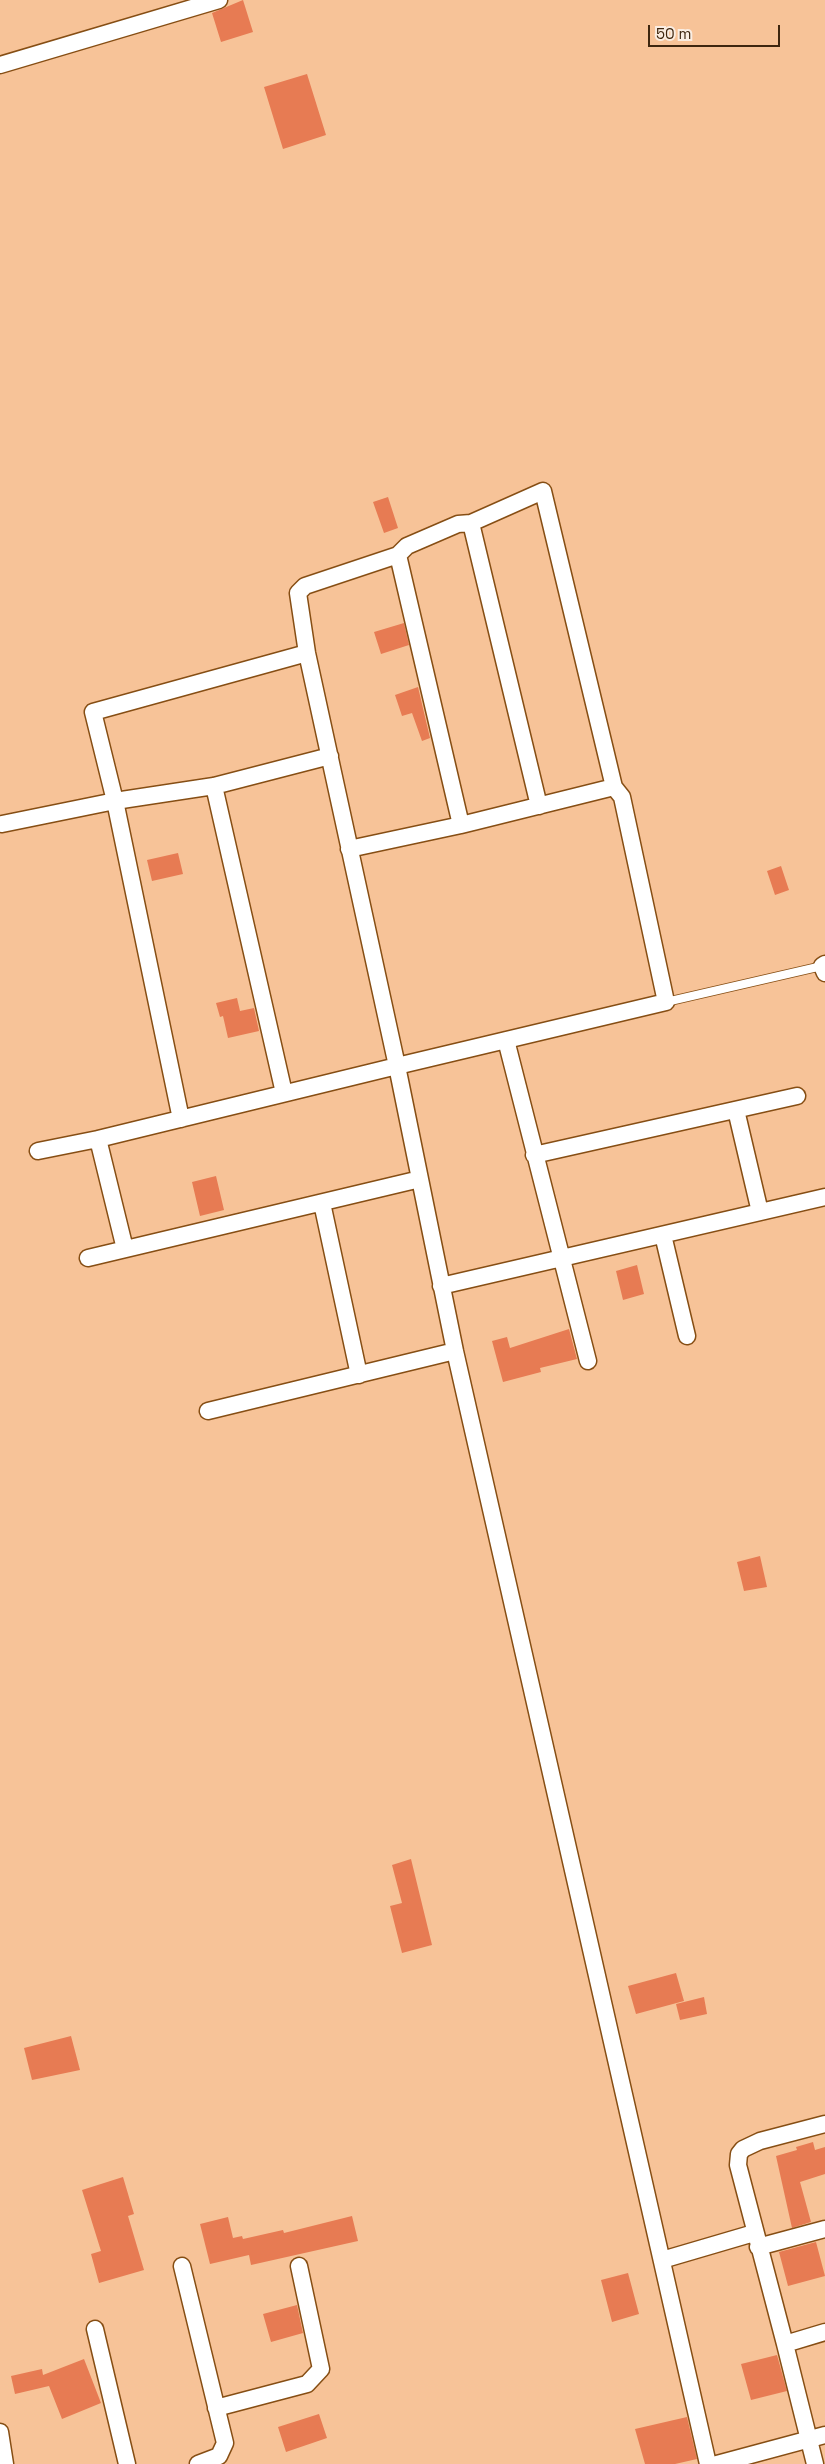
<!DOCTYPE html>
<html>
<head>
<meta charset="utf-8">
<style>
	body { margin:0 }
	#map { position:relative; width:825px; height:2464px; overflow:hidden; background:#f7c398; font-family:"Space Grotesk",sans-serif }
	canvas { display:block }
	.scale { position:absolute; left:648px; top:25px; width:132px; height:22px; box-sizing:border-box; border:2px solid #3e260f; border-top:0; padding-left:6px; font-size:15px; line-height:18px; white-space:nowrap; color:#3e260f; -webkit-text-stroke:4px #faede2; paint-order:stroke }
</style>
</head>
<body>
<div id="map">
<canvas width="825" height="2464"></canvas>
<div class="scale">50 m</div>
</div>
<script>
const ctx = document.querySelector('canvas').getContext('2d');
ctx.lineJoin = 'round';
function fill(path, color) {
  ctx.fillStyle = color;
  ctx.fill(path, 'evenodd');
}
function shape(rows) {
  const path = new Path2D();
  for (const r of rows) {
    path.moveTo(r[0], r[1]);
    for (let i = 2; i < r.length; i += 2) path.lineTo(r[i], r[i + 1]);
  }
  return path;
}
function strokePath(path, color, width, dash) {
  ctx.strokeStyle = color;
  ctx.lineWidth = width;
  ctx.lineCap = dash ? 'butt' : 'round';
  ctx.setLineDash(dash || []);
  ctx.stroke(path);
}
const building = shape([
	[243,0,253,32,221,42,212,13],
	[307,74,326,135,283,149,264,87],
	[388,497,398,528,384,533,373,502],
	[404,623,409,645,381,654,374,632],
	[418,687,430,738,422,741,412,713,402,716,395,695],
	[178,853,183,874,152,881,147,860],
	[781,866,789,890,775,895,767,871],
	[237,998,240,1011,254,1008,259,1031,228,1038,223,1016,220,1017,216,1003],
	[216,1176,224,1210,200,1216,192,1182],
	[637,1265,644,1294,623,1300,616,1271],
	[569,1329,577,1359,540,1368,541,1372,503,1382,492,1341,507,1337,510,1348],
	[760,1556,767,1587,744,1591,737,1562],
	[411,1859,432,1945,402,1953,390,1906,402,1903,392,1865],
	[676,1973,684,2001,636,2014,628,1986],
	[704,1997,707,2014,680,2020,676,2004],
	[71,2036,80,2070,32,2080,24,2048],
	[813,2142,815,2150,825,2147,825,2174,800,2182,811,2222,792,2228,776,2156,797,2150,796,2147],
	[123,2177,134,2214,128,2216,144,2270,99,2283,91,2254,101,2251,82,2190],
	[352,2216,358,2241,251,2265,249,2255,210,2264,200,2224,228,2217,233,2238,242,2236,243,2239,283,2230,284,2233],
	[816,2242,825,2276,788,2286,779,2252],
	[628,2273,639,2314,612,2322,601,2280],
	[297,2305,303,2333,271,2342,263,2314],
	[777,2355,787,2391,751,2400,741,2364],
	[84,2359,101,2403,62,2419,49,2386,15,2394,11,2376,42,2369,43,2375],
	[319,2414,327,2438,286,2452,278,2427],
	[687,2417,697,2459,675,2464,645,2464,635,2429]
]);
const lane = shape([
	[666,1002,822,966]
]);
const street = shape([
	[0,65,219,0],
	[471,523,539,806],
	[398,555,461,825],
	[214,786,284,1093],
	[2,824,115,801,214,786,330,756],
	[349,849,461,825,614,787],
	[825,964,822,966,825,973],
	[506,1040,588,1361],
	[736,1110,760,1212],
	[181,1119,115,801,93,712,307,653],
	[98,1139,125,1249],
	[38,1151,98,1139,397,1066,307,653,298,593,305,586,398,555,407,546,458,524,471,523,543,491,614,787,622,797,666,1002,397,1066,455,1351,708,2464],
	[534,1155,797,1096],
	[322,1203,359,1375],
	[663,1235,687,1336],
	[88,1258,420,1179],
	[441,1286,825,1197],
	[208,1411,455,1351],
	[758,2247,825,2229],
	[662,2260,754,2233],
	[182,2266,225,2443,219,2456,198,2464],
	[95,2329,127,2464],
	[785,2344,738,2165,739,2154,743,2149,760,2141,825,2124],
	[216,2408,307,2384,321,2369,299,2266],
	[0,2432,5,2464],
	[717,2464,825,2435],
	[815,2464,785,2344,825,2332]
]);
fill(building, '#e77b53');
strokePath(lane, '#864e14', 10);
strokePath(street, '#864e14', 19);
strokePath(lane, '#fff', 8);
strokePath(street, '#fff', 16);
</script>
</body>
</html>
